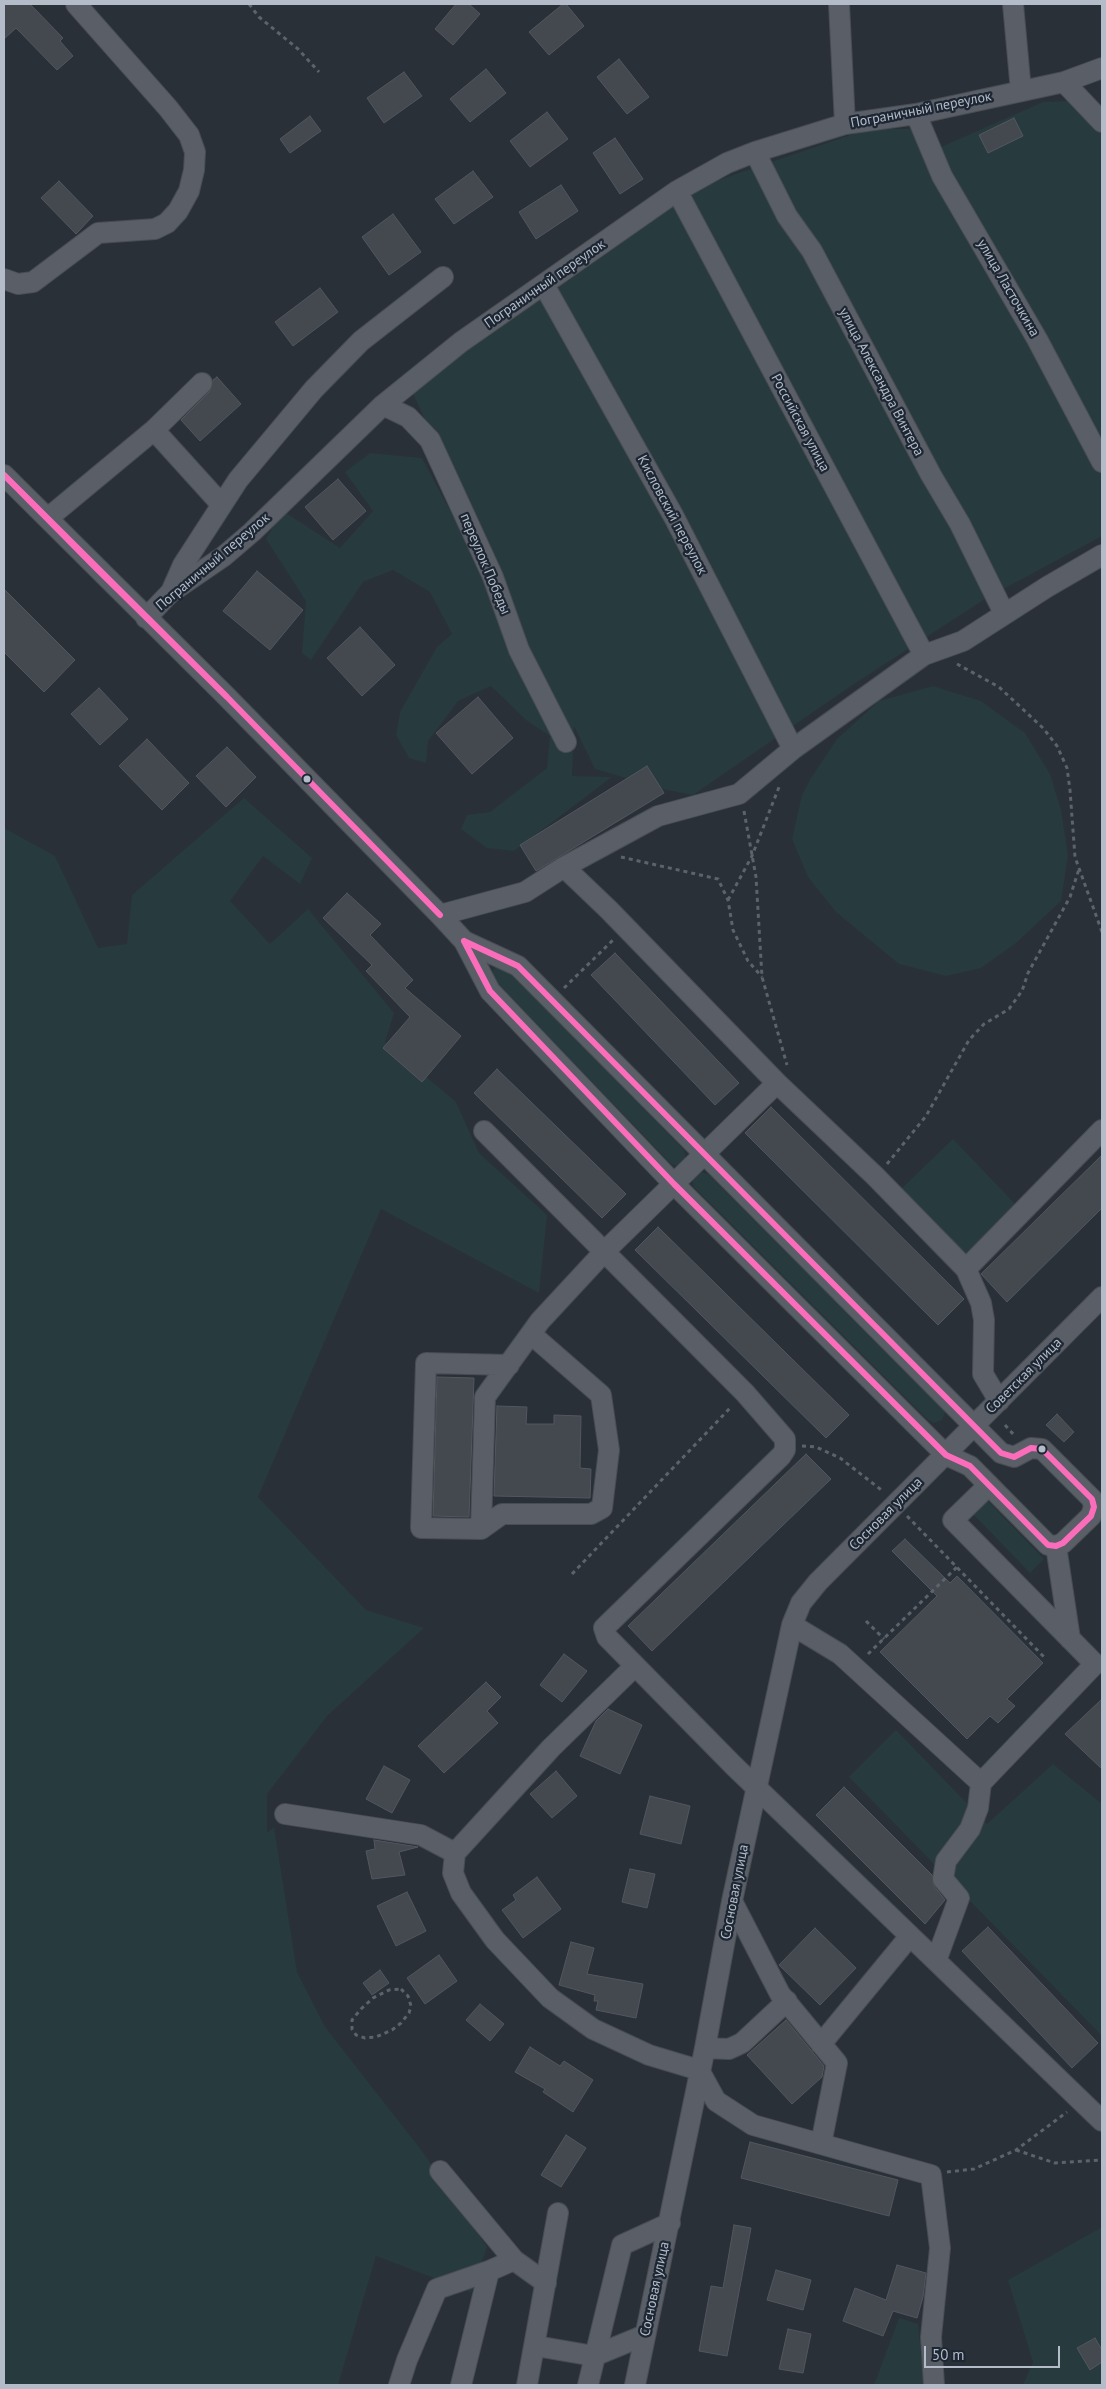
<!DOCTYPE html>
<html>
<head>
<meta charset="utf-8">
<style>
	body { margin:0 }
	#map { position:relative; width:1106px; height:2389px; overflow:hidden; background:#2a3038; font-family:"PT Sans",sans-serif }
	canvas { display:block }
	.frame { position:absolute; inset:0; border:5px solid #b4bcc9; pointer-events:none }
	.scale { position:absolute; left:924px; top:2346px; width:136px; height:22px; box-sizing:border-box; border:2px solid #b4bcc9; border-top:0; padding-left:6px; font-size:15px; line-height:18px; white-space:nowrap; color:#b4bcc9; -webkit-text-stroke:4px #1d2633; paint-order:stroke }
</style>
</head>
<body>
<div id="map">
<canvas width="1106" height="2389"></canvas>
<div class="frame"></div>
<div class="scale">50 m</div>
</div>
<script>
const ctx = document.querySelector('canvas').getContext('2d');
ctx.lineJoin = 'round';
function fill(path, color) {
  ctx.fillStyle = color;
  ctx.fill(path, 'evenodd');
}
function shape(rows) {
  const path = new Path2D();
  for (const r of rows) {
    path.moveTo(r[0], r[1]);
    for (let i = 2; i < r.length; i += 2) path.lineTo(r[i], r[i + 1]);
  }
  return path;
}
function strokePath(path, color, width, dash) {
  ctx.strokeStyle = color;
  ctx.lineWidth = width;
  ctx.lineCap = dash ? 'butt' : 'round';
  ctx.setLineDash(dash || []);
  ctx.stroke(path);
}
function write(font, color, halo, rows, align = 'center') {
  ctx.font = font + ' "PT Sans",sans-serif';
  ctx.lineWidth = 4.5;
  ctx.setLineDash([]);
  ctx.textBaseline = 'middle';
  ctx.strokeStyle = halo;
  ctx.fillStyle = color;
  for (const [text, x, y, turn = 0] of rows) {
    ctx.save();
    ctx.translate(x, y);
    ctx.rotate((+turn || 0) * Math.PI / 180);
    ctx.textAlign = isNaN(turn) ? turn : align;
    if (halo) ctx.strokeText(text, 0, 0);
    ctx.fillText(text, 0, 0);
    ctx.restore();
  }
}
const green = shape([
	[1072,101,1092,118,1102,136,1102,536,985,599,851,686,693,795,667,790,595,769,574,726,572,776,612,777,514,851,487,848,461,829,467,815,490,812,547,768,550,736,526,720,491,686,458,701,428,741,426,763,409,758,396,735,400,712,437,647,452,634,430,592,393,570,363,582,311,660,302,653,306,601,266,539,283,511,340,548,373,511,345,472,370,453,422,458,457,524,497,569,411,390,695,188,868,129,910,129,925,154,1043,102],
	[933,686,981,701,1025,733,1050,774,1061,810,1068,855,1061,901,1016,943,981,968,946,976,899,964,836,912,808,877,792,839,802,795,811,778,837,739,879,701],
	[244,798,312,858,300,884,263,856,230,901,270,944,308,909,394,1013,385,1042,456,1102,479,1153,547,1215,539,1293,381,1209,258,1497,366,1610,424,1628,328,1715,267,1794,267,1833,274,1827,297,1972,325,2027,422,2151,487,2247,471,2292,376,2256,338,2385,4,2385,4,828,55,856,98,948,127,944,132,895],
	[497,966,508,968,684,1150,686,1159,678,1167,670,1163,495,981,492,976,493,970],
	[953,1139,1019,1208,967,1258,901,1189],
	[700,1172,708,1174,942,1407,945,1412,942,1420,934,1423,928,1420,694,1187,692,1180],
	[988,1501,1044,1559,1030,1573,974,1515],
	[896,1730,987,1824,1053,1764,1102,1804,1102,2036,849,1777],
	[1102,2227,1102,2385,1023,2385,1033,2362,1008,2280],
	[899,2318,918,2324,924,2383,930,2385,874,2385]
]);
const building = shape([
	[4,4,30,4,63,38,60,41,73,56,57,70,16,28,4,39,4,4],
	[456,4,469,4,480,14,453,45,435,29,456,4],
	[563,4,566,4,584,26,549,55,529,32,563,4],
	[619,59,649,97,627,114,597,77,619,59],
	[486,69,506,93,470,122,450,99,486,69],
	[404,72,422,96,384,123,367,98,404,72],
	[547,112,568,139,530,167,510,141,547,112],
	[310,116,321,131,290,153,280,139,310,116],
	[1014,118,1023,136,988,153,979,135,1014,118],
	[615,138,643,179,620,194,593,153,615,138],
	[473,171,493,197,454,224,435,199,473,171],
	[59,181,93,216,76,234,41,198,59,181],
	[561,185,578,211,536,239,519,212,561,185],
	[393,214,421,252,389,275,362,237,393,214],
	[320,288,338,312,293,346,275,322,320,288],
	[217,377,241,404,200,441,181,420,210,391,213,380,217,377],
	[338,479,366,511,333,540,305,507,338,479],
	[257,571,303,610,270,650,223,611,257,571],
	[4,589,75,660,44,692,4,652,4,589],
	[360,627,395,665,362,696,327,658,360,627],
	[99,688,128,719,100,745,71,714,99,688],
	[478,697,513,738,472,774,436,733,478,697],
	[147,739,189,783,162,810,119,766,147,739],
	[227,747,256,777,226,807,196,776,227,747],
	[647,766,664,793,536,871,520,845,647,766],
	[347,893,381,924,370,935,413,980,405,988,461,1036,422,1082,383,1048,410,1017,366,971,372,965,323,918,347,893],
	[615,953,739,1083,715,1105,591,975,615,953],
	[497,1069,626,1194,602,1218,474,1093,497,1069],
	[771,1107,964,1299,938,1325,745,1133,771,1107],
	[1102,1155,1102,1208,1007,1302,981,1274,1102,1155],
	[658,1227,849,1415,826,1438,635,1250,658,1227],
	[437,1377,474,1378,469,1517,433,1516,437,1377],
	[497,1406,527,1407,526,1424,554,1424,554,1415,581,1416,580,1468,591,1469,590,1498,494,1496,497,1406],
	[1057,1414,1074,1432,1064,1442,1046,1425,1057,1414],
	[806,1454,831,1479,652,1651,628,1626,806,1454],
	[905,1539,950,1583,957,1576,1043,1663,1007,1699,1015,1706,998,1723,990,1716,967,1739,880,1652,937,1596,892,1551,905,1539],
	[564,1654,587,1671,562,1702,540,1685,564,1654],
	[486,1682,501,1697,487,1711,498,1723,444,1773,418,1746,486,1682],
	[1102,1699,1102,1769,1065,1734,1102,1699],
	[608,1709,642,1725,620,1774,580,1756,596,1721,608,1709],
	[384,1766,410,1780,392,1813,366,1799,384,1766],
	[556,1771,577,1796,552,1818,530,1794,556,1771],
	[844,1787,932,1875,934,1886,945,1900,925,1924,816,1815,844,1787],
	[650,1796,690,1806,681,1844,640,1834,650,1796],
	[374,1840,418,1847,399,1852,405,1875,372,1879,366,1851,375,1849,374,1840],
	[630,1869,655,1874,647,1908,622,1902,630,1869],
	[537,1877,561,1909,523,1938,502,1910,516,1900,513,1895,537,1877],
	[407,1892,426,1931,396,1946,377,1906,407,1892],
	[988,1927,1098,2043,1072,2068,962,1951,988,1927],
	[815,1928,856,1968,820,2005,779,1965,815,1928],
	[571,1942,594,1948,587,1974,643,1984,636,2018,596,2010,598,2001,594,2001,595,1995,559,1985,571,1942],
	[439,1955,457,1981,425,2004,407,1978,439,1955],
	[380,1970,389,1983,372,1995,363,1983,380,1970],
	[480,2004,504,2024,490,2041,466,2020,480,2004],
	[786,2020,824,2066,822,2077,792,2104,747,2055,786,2020],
	[530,2047,560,2066,564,2061,593,2080,573,2112,543,2092,545,2089,515,2072,530,2047],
	[566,2135,586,2148,561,2187,541,2175,566,2135],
	[750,2142,898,2180,889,2216,741,2178,750,2142],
	[734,2225,751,2228,727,2356,699,2351,711,2286,723,2288,734,2225],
	[897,2265,926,2273,923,2297,917,2318,893,2311,883,2336,843,2321,855,2288,886,2300,897,2265],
	[776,2270,811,2280,803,2310,767,2300,776,2270],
	[788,2329,811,2334,803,2373,779,2369,788,2329],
	[1095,2338,1102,2350,1102,2362,1090,2370,1077,2348,1095,2338]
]);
const path = shape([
	[249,4,259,17,298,49,319,72],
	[957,664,999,687,1043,728,1057,746,1067,768,1070,790,1075,857,1102,932],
	[744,811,756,877,762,977,787,1065],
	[621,857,718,879,728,900,733,930,748,961,762,977],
	[728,900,752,856,779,787],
	[564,988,613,940],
	[887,1164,926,1116,969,1040,984,1024,1009,1009,1022,991,1028,973,1070,897,1079,869],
	[1005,1425,1015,1436],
	[802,1446,816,1447,840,1458,884,1492],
	[907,1516,1045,1658],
	[572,1574,732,1406],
	[866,1621,884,1639],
	[868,1654,957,1567],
	[401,1989,408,1996,411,2006,409,2013,401,2023,392,2030,376,2037,365,2038,356,2035,352,2029,352,2020,361,2009,373,1998,389,1990,401,1989],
	[1016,2150,1055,2163,1102,2160],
	[947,2172,974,2169,1016,2150,1067,2112]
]);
const minor = shape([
	[839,4,845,124],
	[1013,4,1021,91],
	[1064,82,1102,122],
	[916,114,942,176,1037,339,1102,462],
	[755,152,787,216,812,251,931,475,960,524,1004,613],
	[677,191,924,655],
	[4,279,18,284,33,282,98,233,155,229,167,223,178,211,189,191,194,170,195,152,189,135,168,108,76,4],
	[544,285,674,517,793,749],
	[383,405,408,417,430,440,493,577,519,650,566,742],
	[154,430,221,504],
	[4,475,227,697,440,915,464,941,490,991,674,1184,946,1455,970,1466,1048,1545,1056,1546,1063,1543,1091,1516,1094,1507,1092,1499,1042,1449,1031,1448,1014,1457,1001,1453,518,966,464,941],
	[48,518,154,430,202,383],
	[171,592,183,565,238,480,314,389,361,341,443,277],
	[146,618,170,593,224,556,252,532,383,405,461,342,677,191,727,163,755,152,845,124,916,114,1064,82,1102,68],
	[564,867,609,910,777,1083,875,1176,966,1269,1102,1130],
	[440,915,525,892,564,867,658,816,739,794,793,749,924,655,963,641,1047,587,1102,555],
	[484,1131,745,1393,785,1439,785,1450,781,1456,604,1628,607,1637,734,1766,1102,2121],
	[966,1269,981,1303,984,1320,983,1374,999,1401],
	[509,1365,426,1363,421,1528,481,1529,502,1514,591,1514,602,1508,609,1450,601,1395,531,1334],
	[481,1529,485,1397,540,1321,604,1252,777,1083],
	[1056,1546,1070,1639],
	[792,1625,840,1654,981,1783,1095,1664,953,1520,989,1485],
	[635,1666,551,1748,455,1853,453,1873,461,1893,495,1940,550,1998,593,2029,649,2055,699,2070,716,2101,753,2125,931,2175,940,2248,931,2337,934,2385],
	[285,1814,421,1835,455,1853],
	[732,1901,780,1994,837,2063,821,2144],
	[936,1961,959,1898,943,1879,946,1861,970,1829,978,1808,981,1783],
	[821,2044,910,1936],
	[705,2048,729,2049,742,2043,787,2001],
	[440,2171,514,2260,546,2283],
	[536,2346,594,2356,645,2335],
	[399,2385,407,2360,437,2289,489,2271,514,2260],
	[461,2385,489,2271],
	[527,2385,558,2213],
	[588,2385,622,2245,670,2223],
	[635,2385,705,2048,732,1901,792,1625,801,1603,818,1582,1102,1297]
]);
const bus1 = shape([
	[4,475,227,697,94,566,4,475],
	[227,697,440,915],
	[227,697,440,915],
	[464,941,518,966,1001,1453,1014,1457,1031,1448,1042,1449,1092,1499,1094,1507,1091,1516,1063,1543,1056,1546,1048,1545,970,1466,946,1455,674,1184,490,991,464,941]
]);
const markers = [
	[307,779,4.5,"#b4bcc9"],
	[1042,1449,4.5,"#b4bcc9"]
];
const streetNames = [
	["Пограничный переулок",921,110,-11],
	["Пограничный переулок",545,284,-35],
	["улица Ласточкина",1008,288,60],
	["улица Александра Винтера",881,382,62],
	["Российская улица",800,423,62],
	["Кисловский переулок",672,515,62],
	["Пограничный переулок",213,562,-40],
	["переулок Победы",485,564,67],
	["Советская улица",1024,1376,-45],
	["Сосновая улица",886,1514,-45],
	["Сосновая улица",735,1892,-79],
	["Сосновая улица",655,2289,-78]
];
fill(green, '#273a3e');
fill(building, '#444950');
strokePath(building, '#52575f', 1);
strokePath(minor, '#484c53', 22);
strokePath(path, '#5d636a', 3, [4, 4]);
strokePath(minor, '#5a5e66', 20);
strokePath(bus1, '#fb6dba', 6);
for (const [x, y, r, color] of markers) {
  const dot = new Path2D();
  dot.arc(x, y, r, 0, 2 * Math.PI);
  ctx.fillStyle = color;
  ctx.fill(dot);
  strokePath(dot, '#1d2633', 2);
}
write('14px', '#b4bcc9', '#1d2633', streetNames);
</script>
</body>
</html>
